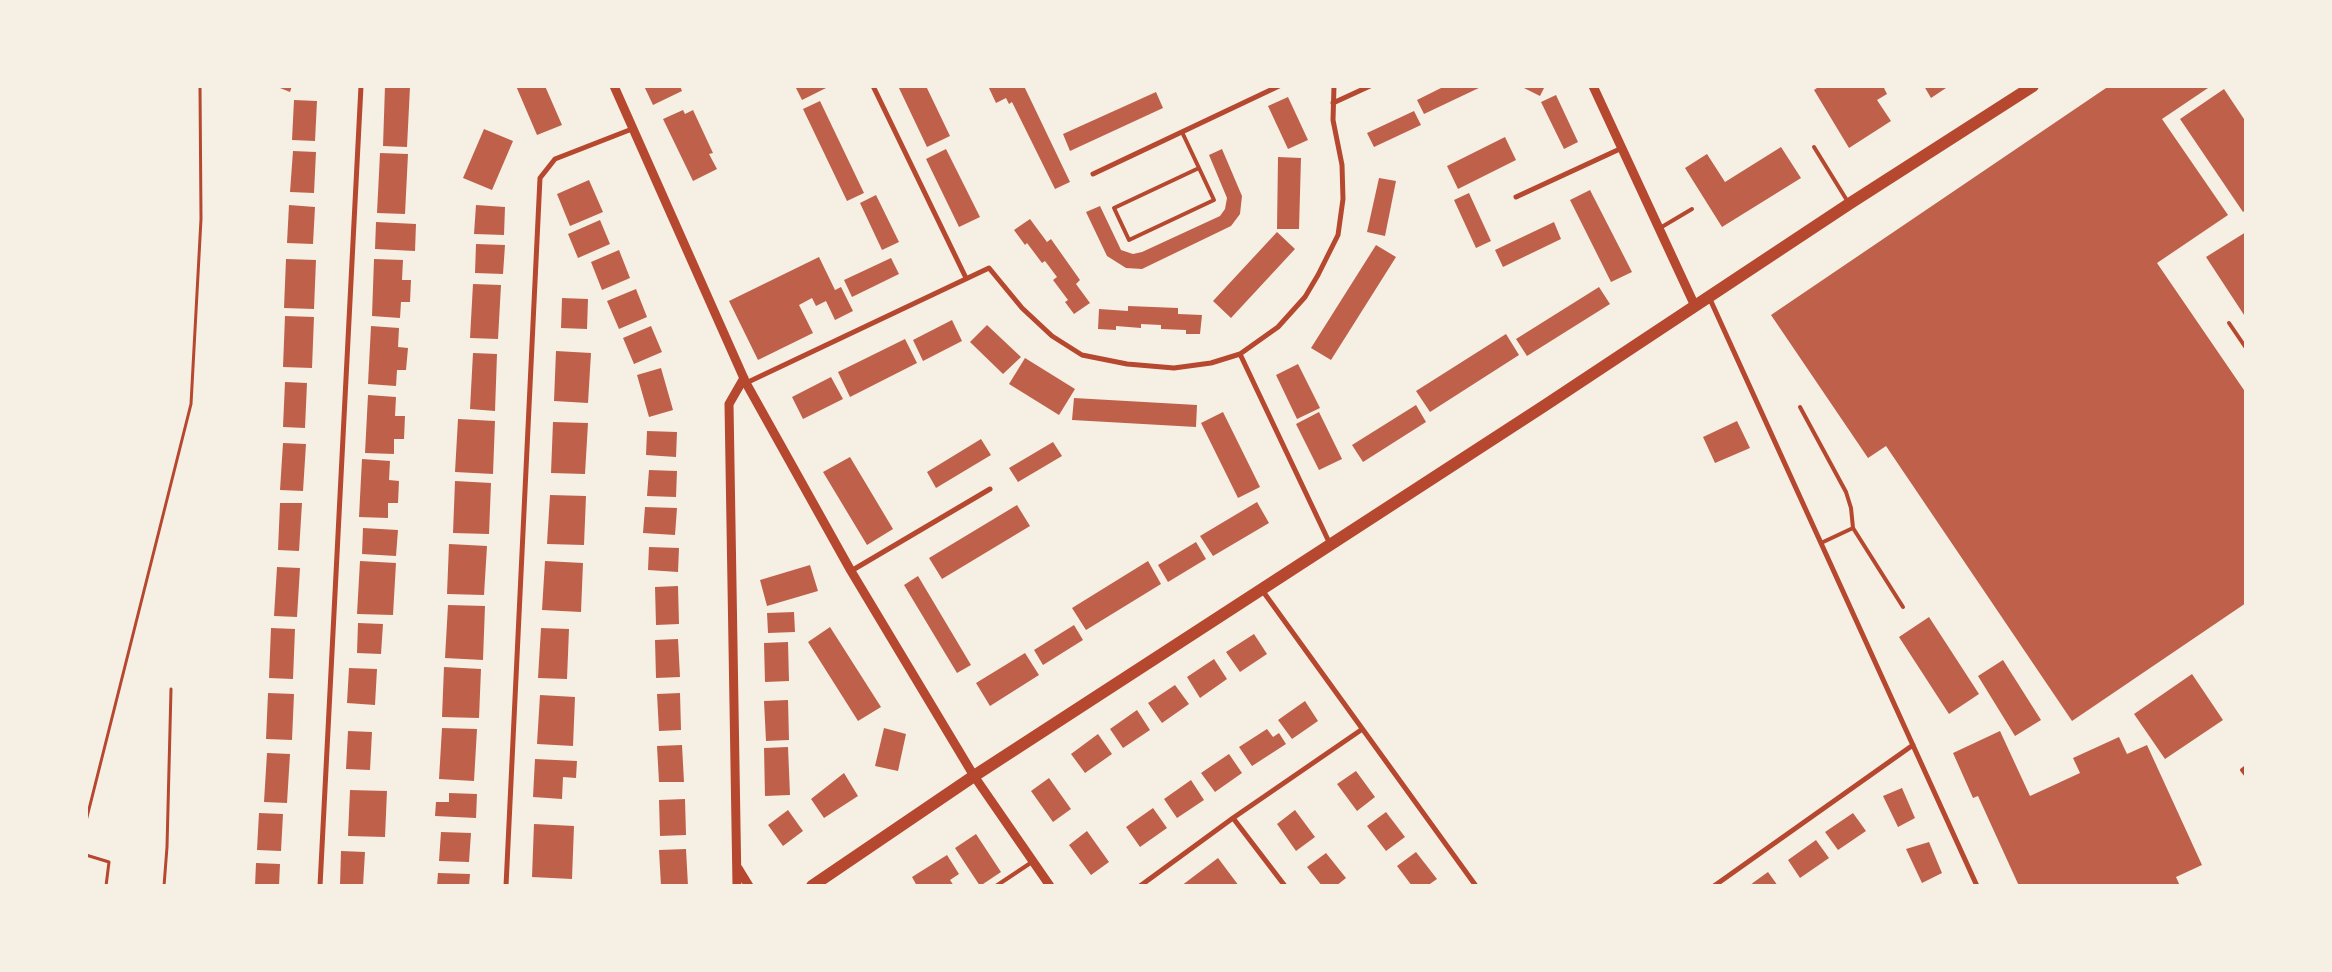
<!DOCTYPE html>
<html>
<head>
<meta charset="utf-8">
<style>
	body { margin:0 }
	#map { position:relative; width:2332px; height:972px; overflow:hidden; background:#f6efe4; font-family:Barlow,sans-serif }
	canvas { display:block }
	.frame { position:absolute; inset:0; border:88px solid #f6efe4; pointer-events:none }
</style>
</head>
<body>
<div id="map">
<canvas width="2332" height="972"></canvas>
<div class="frame"></div>
</div>
<script>
const ctx = document.querySelector('canvas').getContext('2d');
ctx.lineJoin = 'round';
function fill(path, color) {
  ctx.fillStyle = color;
  ctx.fill(path, 'evenodd');
}
function shape(rows) {
  const path = new Path2D();
  for (const r of rows) {
    path.moveTo(r[0], r[1]);
    for (let i = 2; i < r.length; i += 2) path.lineTo(r[i], r[i + 1]);
  }
  return path;
}
function strokePath(path, color, width, dash) {
  ctx.strokeStyle = color;
  ctx.lineWidth = width;
  ctx.lineCap = dash ? 'butt' : 'round';
  ctx.setLineDash(dash || []);
  ctx.stroke(path);
}
const building = shape([
	[275,86,292,86,290,92],
	[385,86,410,87,407,147,383,146],
	[516,86,545,86,562,125,537,135],
	[644,86,680,86,682,91,653,105],
	[795,86,825,86,826,88,802,100],
	[898,86,926,86,950,136,927,147],
	[988,86,1024,86,1070,182,1055,189,1012,102,1009,104,1006,98,996,103],
	[1445,86,1483,86,1424,114,1417,100],
	[1520,86,1545,86,1540,96],
	[1820,86,1883,86,1887,94,1877,100,1891,121,1849,148,1814,90],
	[1924,86,1949,86,1931,98],
	[2109,86,2211,86,2162,119,2228,215,2157,263,2246,393,2246,603,2072,721,1886,446,1868,458,1771,315],
	[2224,89,2246,122,2246,210,2243,212,2180,119],
	[1156,92,1163,108,1070,151,1063,134],
	[1556,95,1578,142,1564,149,1541,102],
	[1288,97,1308,140,1288,149,1268,106],
	[294,100,317,101,315,141,292,140],
	[820,101,864,193,847,201,803,109],
	[683,110,685,114,693,110,713,153,709,154,717,169,693,181,663,119],
	[1414,111,1421,125,1374,147,1367,133],
	[484,129,513,141,492,190,463,178],
	[1505,137,1516,160,1458,189,1447,166],
	[1781,147,1801,178,1722,227,1685,168,1707,154,1725,182],
	[946,149,980,217,959,227,926,159],
	[1222,149,1242,196,1240,214,1231,226,1142,269,1126,268,1107,256,1086,212,1100,206,1121,250,1133,254,1142,252,1220,216,1225,209,1227,198,1209,155],
	[293,151,316,152,314,193,290,192],
	[380,153,408,154,405,214,377,213],
	[1278,157,1301,158,1299,229,1277,229],
	[1379,178,1396,181,1385,236,1367,232],
	[589,180,603,212,570,226,557,194],
	[1590,190,1632,272,1611,282,1570,200],
	[1469,193,1491,241,1476,248,1454,200],
	[876,195,899,242,882,250,860,203],
	[289,205,315,207,313,244,287,243],
	[476,205,505,207,504,235,474,234],
	[1030,219,1047,242,1051,239,1080,280,1076,284,1090,303,1074,314,1065,302,1068,300,1053,280,1057,277,1045,261,1042,263,1027,243,1025,245,1014,230],
	[600,220,610,244,578,258,568,234],
	[376,222,416,224,415,251,375,249],
	[1554,222,1561,239,1503,267,1495,250],
	[1277,232,1295,249,1231,318,1213,301],
	[2246,232,2246,318,2206,257],
	[476,244,505,245,503,274,475,273],
	[1376,245,1396,257,1331,360,1311,348],
	[619,250,630,278,602,290,591,262],
	[819,257,835,290,841,287,853,311,835,320,826,301,816,306,812,298,799,305,813,333,758,360,729,301],
	[891,258,899,274,852,297,844,280],
	[286,259,316,260,314,309,284,308],
	[374,259,403,260,402,280,411,280,410,302,401,302,400,318,372,316],
	[473,284,501,285,498,339,470,338],
	[1599,287,1610,304,1527,356,1516,339],
	[636,289,647,317,619,329,607,301],
	[562,298,588,299,587,329,561,328],
	[1128,306,1178,308,1178,314,1202,315,1200,334,1186,334,1186,330,1161,329,1161,325,1141,324,1141,328,1116,326,1116,330,1098,329,1099,309,1128,311],
	[285,316,314,317,312,368,283,367],
	[952,320,962,341,923,361,913,340],
	[987,325,1021,357,1003,374,970,342],
	[371,326,399,328,398,347,408,348,406,370,397,370,396,386,368,384],
	[651,326,662,352,634,364,623,338],
	[1506,334,1519,355,1430,412,1416,391],
	[905,339,917,363,850,397,838,372],
	[556,351,591,353,588,403,554,401],
	[473,353,497,354,495,411,470,409],
	[1025,358,1075,389,1059,415,1009,384],
	[1298,364,1320,408,1297,419,1276,375],
	[661,368,673,410,649,417,637,375],
	[831,377,843,399,803,419,792,397],
	[285,382,307,383,305,428,283,427],
	[368,395,396,397,395,416,405,416,404,439,394,439,394,454,365,453],
	[1074,398,1197,405,1196,427,1072,420],
	[1416,405,1426,422,1363,462,1352,445],
	[1223,412,1260,487,1238,498,1201,423],
	[1319,412,1342,459,1319,470,1296,424],
	[458,419,495,421,493,474,455,472],
	[1737,421,1750,448,1715,463,1703,437],
	[553,422,588,423,585,474,551,473],
	[647,431,677,432,676,457,646,455],
	[981,439,991,455,936,488,927,472],
	[1053,442,1062,456,1018,482,1009,468],
	[283,443,306,444,303,491,280,490],
	[850,457,893,529,867,545,823,472],
	[362,459,390,461,389,480,399,481,398,503,388,503,388,518,359,517],
	[649,470,677,471,676,497,647,496],
	[455,481,491,483,489,534,453,533],
	[550,495,586,496,584,545,547,544],
	[1257,502,1269,523,1213,556,1200,536],
	[280,503,302,503,299,551,278,550],
	[1017,505,1030,526,942,579,929,558],
	[645,507,677,508,675,535,643,533],
	[363,528,398,530,396,556,362,554],
	[1196,542,1206,559,1168,582,1158,565],
	[449,544,487,546,484,595,447,594],
	[649,547,679,548,678,572,648,570],
	[360,561,396,563,393,615,357,614],
	[545,561,583,563,581,612,542,610],
	[1148,561,1161,584,1086,630,1072,608],
	[810,565,818,591,767,606,760,580],
	[277,567,300,568,297,617,274,616],
	[918,576,971,665,957,673,904,585],
	[678,586,679,624,656,625,655,587],
	[448,605,485,606,483,660,445,658],
	[794,612,795,632,768,633,767,613],
	[1929,617,1979,694,1949,714,1899,637],
	[358,623,383,624,381,654,357,653],
	[1074,625,1083,640,1043,665,1034,650],
	[830,627,881,707,858,721,808,642],
	[271,628,295,629,293,679,269,678],
	[541,628,569,629,567,679,538,678],
	[1254,634,1267,654,1240,672,1226,652],
	[678,639,680,677,656,678,655,640],
	[788,642,789,681,765,682,764,643],
	[1025,653,1039,675,990,706,976,683],
	[1214,659,1227,679,1200,698,1187,677],
	[2003,660,2041,720,2015,736,1978,676],
	[444,667,481,669,479,718,442,717],
	[349,668,377,669,375,705,347,703],
	[2192,674,2223,720,2165,759,2134,714],
	[1175,685,1189,704,1162,723,1148,703],
	[268,693,294,694,292,740,266,739],
	[680,693,681,730,659,731,657,694],
	[540,695,575,697,573,746,537,744],
	[788,700,789,740,766,741,764,701],
	[1305,701,1318,721,1292,739,1278,720],
	[1137,710,1150,730,1123,748,1110,729],
	[442,728,477,729,474,781,439,779],
	[884,728,906,734,898,771,875,766],
	[1267,729,1273,737,1279,733,1286,744,1252,766,1239,747],
	[348,731,372,732,370,770,346,769],
	[2000,731,2030,796,2080,773,2073,758,2119,737,2127,754,2147,745,2202,865,2176,877,2180,886,2019,886,1978,796,1973,798,1953,753],
	[1098,734,1112,754,1085,773,1071,754],
	[682,745,684,782,659,782,657,746],
	[788,747,790,795,765,796,764,748],
	[267,753,290,754,287,803,264,802],
	[1229,754,1242,773,1215,792,1201,773],
	[535,759,577,761,576,778,563,777,562,799,533,797],
	[1356,771,1375,797,1357,811,1337,784],
	[844,773,858,796,824,818,811,799],
	[1049,778,1071,809,1053,822,1031,791],
	[1191,780,1204,800,1177,818,1164,799],
	[1902,788,1915,818,1898,827,1883,796],
	[350,790,387,791,385,837,348,836],
	[449,793,477,794,476,818,435,816,436,802,449,802],
	[685,799,686,835,660,836,659,800],
	[1153,808,1167,828,1140,847,1126,827],
	[788,810,803,831,783,846,768,825],
	[1295,810,1315,837,1296,851,1277,824],
	[1386,812,1405,837,1386,851,1367,826],
	[259,813,283,814,281,851,257,850],
	[1853,813,1866,831,1838,850,1825,832],
	[534,824,574,826,572,879,532,877],
	[1087,831,1109,862,1091,875,1069,845],
	[441,832,471,833,469,862,439,861],
	[976,834,1001,872,980,886,955,848],
	[1816,840,1829,858,1800,878,1788,860],
	[1929,842,1942,873,1922,883,1906,849],
	[686,849,688,886,661,886,659,850],
	[341,851,365,852,363,886,340,885],
	[1416,852,1437,879,1427,886,1412,886,1397,866],
	[1326,853,1346,878,1336,886,1322,886,1307,867],
	[947,855,959,874,950,880,954,886,917,886,912,877],
	[1218,858,1239,886,1181,886],
	[256,863,280,864,279,886,255,886],
	[1768,872,1778,886,1749,886,1754,882],
	[438,873,470,874,469,886,437,886]
]);
const path = shape([
	[86,821,191,404,201,219,200,86],
	[86,855,109,862,106,886],
	[164,886,167,847,171,689]
]);
const service = shape([
	[1182,132,1199,168,1214,200,1129,240,1114,208,1199,168],
	[1814,147,1848,202],
	[1660,228,1692,209],
	[2229,323,2246,348],
	[1800,407,1846,492,1851,508,1853,528],
	[1821,543,1853,528,1903,607],
	[2246,767,2242,770,2246,775],
	[996,886,1032,862]
]);
const minor = shape([
	[873,86,966,278],
	[1333,103,1370,86],
	[1093,174,1279,86],
	[1516,197,1622,148],
	[1709,297,1977,886],
	[1240,354,1330,544],
	[746,383,989,268,1022,308,1052,336,1082,355,1127,364,1174,368,1211,363,1240,354,1278,327,1305,297,1318,275,1338,235,1343,199,1342,165,1333,120,1334,86],
	[851,571,990,489],
	[1262,590,1476,886],
	[1233,818,1285,886],
	[320,886,361,86],
	[506,886,540,178,555,159,632,129],
	[1140,886,1233,818,1361,730],
	[1714,886,1913,745]
]);
const tertiary = shape([
	[614,86,746,383,851,571,974,776,1050,886],
	[1593,86,1695,306],
	[738,868,749,886],
	[737,886,729,404,744,378]
]);
const primary = shape([
	[812,886,974,776,1544,406,1849,204,2033,86]
]);
fill(building, '#bf614a');
strokePath(path, '#b5482f', 3);
strokePath(service, '#b5482f', 4);
strokePath(minor, '#b5482f', 5);
strokePath(tertiary, '#b5482f', 9);
strokePath(primary, '#b5482f', 12);
</script>
</body>
</html>
